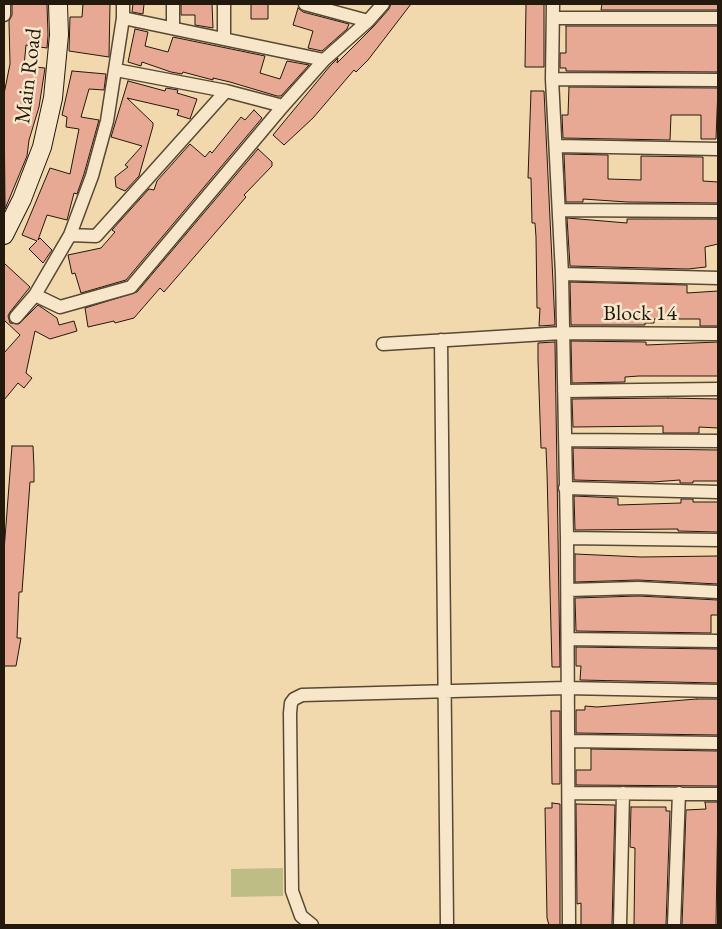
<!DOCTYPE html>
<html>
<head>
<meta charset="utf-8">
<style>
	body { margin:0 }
	#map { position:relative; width:722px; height:929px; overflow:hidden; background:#f2d8ad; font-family:"EB Garamond",serif }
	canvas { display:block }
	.frame { position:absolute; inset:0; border:5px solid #23190d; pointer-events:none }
</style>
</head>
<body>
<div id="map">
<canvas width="722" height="929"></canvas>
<div class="frame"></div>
</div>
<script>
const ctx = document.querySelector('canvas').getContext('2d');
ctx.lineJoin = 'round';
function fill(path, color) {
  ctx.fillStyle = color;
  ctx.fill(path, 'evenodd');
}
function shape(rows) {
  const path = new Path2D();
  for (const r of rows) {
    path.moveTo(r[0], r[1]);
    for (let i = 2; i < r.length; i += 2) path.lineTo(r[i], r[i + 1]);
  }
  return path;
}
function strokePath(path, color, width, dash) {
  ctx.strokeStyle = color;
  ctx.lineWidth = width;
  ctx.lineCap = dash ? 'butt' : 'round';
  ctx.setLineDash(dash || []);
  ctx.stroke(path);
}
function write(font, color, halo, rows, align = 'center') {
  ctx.font = font + ' "EB Garamond",serif';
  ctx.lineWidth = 5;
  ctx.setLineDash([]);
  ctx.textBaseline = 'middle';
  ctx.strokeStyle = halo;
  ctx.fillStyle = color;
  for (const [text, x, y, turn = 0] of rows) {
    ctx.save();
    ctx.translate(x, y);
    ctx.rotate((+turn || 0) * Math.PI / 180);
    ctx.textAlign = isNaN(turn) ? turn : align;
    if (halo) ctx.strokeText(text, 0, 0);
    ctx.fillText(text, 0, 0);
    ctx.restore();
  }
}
const green = shape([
	[283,868,283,896,231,897,231,869]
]);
const building = shape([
	[12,4,47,4,48,35,47,48,26,45,24,66,45,68,39,107,29,140,27,156,5,209,4,94,10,64,9,21,12,15,12,4],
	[83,4,110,4,109,57,69,51,70,17,82,17,83,4],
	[133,4,144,4,143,14,132,12,133,4],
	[181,4,212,4,213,28,195,25,195,15,181,15,181,4],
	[251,4,268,4,268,19,251,19,251,4],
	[391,4,411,4,368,60,356,72,354,70,313,118,284,145,273,135,330,66,338,58,337,63,374,26,389,9,391,4],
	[526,4,544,4,544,67,525,67,526,4],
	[602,4,718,4,718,10,601,10,602,4],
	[298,8,303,12,349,24,347,29,322,51,308,48,313,31,293,25,298,8],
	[566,26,718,26,718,72,566,71,566,68,560,68,560,53,566,53,566,26],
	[135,29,148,32,145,46,168,52,173,37,265,56,260,73,280,79,287,61,309,65,281,96,277,96,230,82,213,78,213,80,183,72,182,74,171,72,142,62,141,66,128,62,135,29],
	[72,71,106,74,104,90,89,89,81,117,99,120,84,174,77,194,74,193,67,220,47,215,38,240,40,238,52,250,43,263,29,249,37,241,22,235,50,168,70,174,79,129,66,127,67,117,62,115,72,71],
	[128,81,165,91,166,88,178,90,177,93,197,99,190,119,177,115,179,110,127,98,153,123,153,126,139,176,125,191,116,187,115,177,128,167,125,165,142,146,111,137,128,81],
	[569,87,718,88,716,139,701,139,701,115,671,115,670,140,563,138,562,115,568,115,569,87],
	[531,91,544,91,555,325,539,326,540,308,537,308,536,237,535,223,532,223,531,178,528,178,531,91],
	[254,110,262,118,126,280,81,293,75,273,72,274,68,255,101,248,115,232,112,230,149,189,154,190,157,181,190,144,205,157,210,151,212,153,241,117,245,120,254,110],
	[258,149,272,162,272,166,244,195,246,197,164,292,160,288,134,318,115,323,114,321,88,327,85,308,137,292,258,149],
	[564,154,608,155,608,179,641,180,641,156,703,157,703,181,718,182,718,203,627,202,583,199,583,202,566,202,564,154],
	[567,218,627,223,627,219,718,219,718,244,705,247,706,267,688,269,570,266,567,218],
	[4,263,30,287,10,312,8,316,10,323,19,324,38,305,57,318,59,325,74,321,77,331,50,339,35,331,26,373,32,378,24,388,18,383,4,400,4,353,20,335,4,320,4,263],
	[570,282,687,285,687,293,718,291,718,326,700,326,700,319,654,319,654,323,645,323,645,325,571,325,570,282],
	[571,341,646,342,646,345,718,342,718,376,639,376,625,377,625,382,572,383,571,341],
	[555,342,560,667,552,667,547,473,546,448,541,448,538,360,538,343,555,342],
	[668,398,718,399,718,428,699,427,699,433,663,433,663,426,573,427,572,399,668,398],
	[12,446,33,446,34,468,34,482,30,482,22,592,19,592,17,638,21,638,16,666,4,666,4,551,12,446],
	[573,448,718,450,718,481,693,481,693,483,680,483,680,480,652,482,574,480,573,448],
	[574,496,618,498,618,505,681,503,681,499,693,499,693,502,718,502,718,532,678,531,678,529,575,530,574,496],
	[575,554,641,557,718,556,718,584,638,580,575,582,575,554],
	[638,596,718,600,718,615,711,615,711,633,576,631,575,598,638,596],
	[576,647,718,649,718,683,580,680,581,666,576,666,576,647],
	[697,699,718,699,718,735,576,733,576,710,585,710,585,706,597,707,697,699],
	[551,711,560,711,560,784,552,784,551,711],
	[591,749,718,751,718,786,576,785,576,770,591,770,591,749],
	[705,802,718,802,716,925,682,925,686,810,706,809,705,802],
	[552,803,560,804,560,925,549,925,547,918,545,808,552,808,552,803],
	[576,804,615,805,612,925,581,925,581,903,577,904,576,804],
	[631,807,666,807,666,811,670,811,666,925,634,925,635,848,630,847,631,807]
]);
const street = shape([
	[173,4,173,27],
	[224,4,224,39],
	[305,4,368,21],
	[553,4,552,79,562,274,567,538,569,925],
	[4,15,4,4],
	[123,18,324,60],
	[553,18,718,18],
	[116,70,226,91,283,106],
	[552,79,718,80],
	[556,146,718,149],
	[559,210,718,211],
	[70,235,96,236,226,91],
	[562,274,718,278],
	[35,295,60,307,131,287,283,106,324,60,368,21,383,4],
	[16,317,35,295,70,235,92,176,107,121,123,18,123,4],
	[441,340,447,925],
	[383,344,562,333,718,334],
	[564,391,718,389],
	[565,440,718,441],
	[565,488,718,492],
	[567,538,718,540],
	[568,590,638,588,718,592],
	[568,639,718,641],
	[568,741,718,743],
	[569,793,718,794],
	[312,925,301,916,292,891,290,713,291,703,294,699,302,695,566,688,718,691],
	[620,925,623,793],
	[674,925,679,793]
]);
const secondary = shape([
	[4,235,22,199,42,147,53,98,59,35,58,4]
]);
const streetNames = [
	["Main Road",29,76,-83],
	["Block 14",640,314]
];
fill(green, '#bfbd86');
fill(building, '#e7a994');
strokePath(building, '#23190d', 1);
strokePath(street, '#574935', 15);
strokePath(secondary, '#23190d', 20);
strokePath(street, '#f7e6ca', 12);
strokePath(secondary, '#f7e6ca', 18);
write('22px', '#23190d', '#f7e6ca', streetNames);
</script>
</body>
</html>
